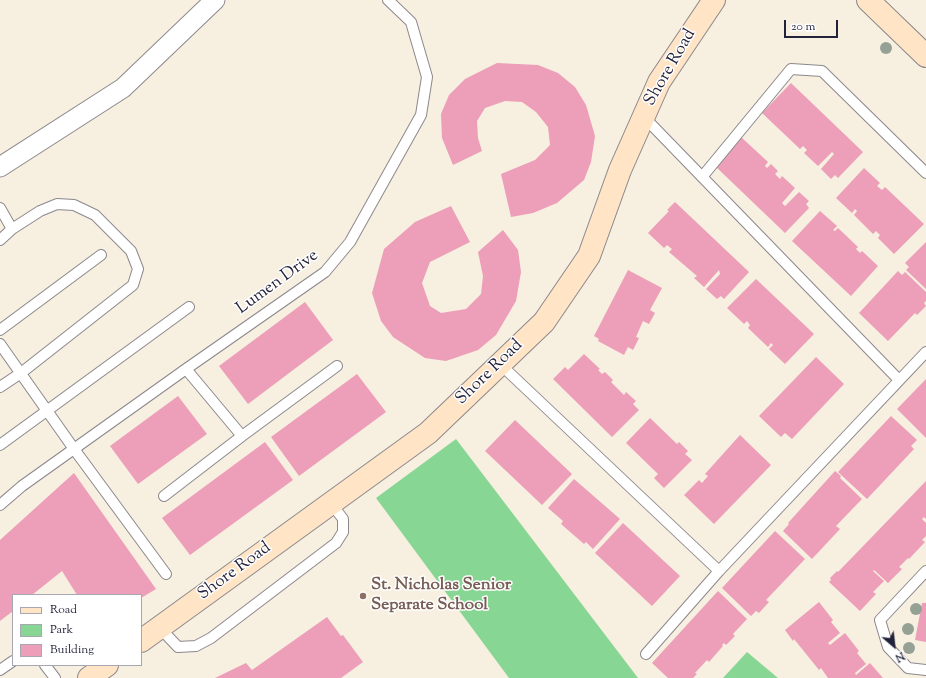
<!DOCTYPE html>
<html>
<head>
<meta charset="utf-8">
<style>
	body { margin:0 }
	#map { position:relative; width:926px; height:678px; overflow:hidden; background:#f7efdf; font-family:"Sorts Mill Goudy",serif }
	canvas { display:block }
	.legend { position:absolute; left:12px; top:594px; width:130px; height:72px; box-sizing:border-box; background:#fff; border:1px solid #a7a7b1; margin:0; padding:5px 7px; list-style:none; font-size:12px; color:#22223b }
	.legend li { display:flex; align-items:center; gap:8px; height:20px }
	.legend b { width:20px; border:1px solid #a7a7b1 }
	.north { position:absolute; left:874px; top:626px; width:40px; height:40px; -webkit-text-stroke:3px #fff; paint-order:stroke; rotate:152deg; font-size:11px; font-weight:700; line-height:16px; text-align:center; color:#22223b }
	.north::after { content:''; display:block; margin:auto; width:14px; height:18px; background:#22223b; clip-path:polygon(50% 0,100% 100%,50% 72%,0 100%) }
	.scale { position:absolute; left:784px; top:20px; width:54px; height:18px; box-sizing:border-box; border:2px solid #22223b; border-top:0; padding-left:5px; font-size:12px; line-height:14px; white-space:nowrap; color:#22223b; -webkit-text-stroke:3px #fff; paint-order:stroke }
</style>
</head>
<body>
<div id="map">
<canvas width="926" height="678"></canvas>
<ul class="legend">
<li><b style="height:5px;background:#ffe4c6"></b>Road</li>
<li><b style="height:11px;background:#88d694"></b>Park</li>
<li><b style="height:11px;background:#ed9eb9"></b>Building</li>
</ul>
<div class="north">N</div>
<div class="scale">20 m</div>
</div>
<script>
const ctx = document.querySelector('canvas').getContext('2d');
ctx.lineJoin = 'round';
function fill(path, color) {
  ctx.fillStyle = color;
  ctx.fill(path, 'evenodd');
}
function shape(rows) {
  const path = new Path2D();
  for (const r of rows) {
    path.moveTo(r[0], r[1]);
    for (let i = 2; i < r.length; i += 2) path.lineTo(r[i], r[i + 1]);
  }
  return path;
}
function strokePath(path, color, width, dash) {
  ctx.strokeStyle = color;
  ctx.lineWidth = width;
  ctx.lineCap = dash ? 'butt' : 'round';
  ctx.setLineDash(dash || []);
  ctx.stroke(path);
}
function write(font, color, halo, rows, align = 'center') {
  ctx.font = font + ' "Sorts Mill Goudy",serif';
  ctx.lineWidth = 3;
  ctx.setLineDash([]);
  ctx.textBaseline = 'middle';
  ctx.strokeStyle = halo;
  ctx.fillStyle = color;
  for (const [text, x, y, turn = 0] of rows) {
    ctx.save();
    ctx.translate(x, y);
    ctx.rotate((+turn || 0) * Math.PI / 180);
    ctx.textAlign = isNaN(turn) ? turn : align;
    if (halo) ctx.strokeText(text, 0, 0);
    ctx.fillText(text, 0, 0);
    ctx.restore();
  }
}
const green = shape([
	[456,439,638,678,509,678,376,498],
	[747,652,778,678,723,678]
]);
const building = shape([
	[497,63,538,65,558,73,575,87,586,105,595,136,591,162,584,180,557,203,533,213,511,217,501,174,535,160,550,145,548,127,536,112,522,102,505,101,485,108,477,121,478,138,482,151,453,165,442,138,441,114,449,95,465,79],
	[791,83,863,152,838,178,835,175,831,179,821,169,834,154,832,152,818,166,804,153,807,150,803,146,800,149,762,113],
	[741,137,768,162,765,166,767,168,771,164,778,171,775,174,780,179,782,176,795,188,782,203,785,206,799,192,809,201,806,204,809,208,785,233,714,165],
	[864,168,880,183,877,186,882,190,885,187,924,224,894,254,878,238,880,235,876,231,873,234,854,215,857,211,855,209,852,213,836,198],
	[675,202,749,272,724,299,721,296,717,299,706,289,720,274,719,270,704,287,694,278,697,276,669,252,672,249,667,245,664,248,648,233,669,211,667,210],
	[451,206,470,242,430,262,422,283,430,306,441,313,466,309,481,294,483,276,478,252,503,230,518,250,521,272,516,301,496,335,478,350,446,361,425,358,393,337,381,321,372,293,384,249,415,222],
	[820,211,837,226,833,230,835,231,838,228,858,247,856,249,860,253,862,251,878,266,851,296,792,241],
	[926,242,926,289,906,270,909,267,905,263],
	[628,270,662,288,650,310,655,313,649,324,643,321,636,337,639,338,633,350,628,347,624,355,598,341,599,339,594,336],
	[898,271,902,275,905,272,926,292,926,301,924,303,926,306,917,315,915,313,888,341,859,313],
	[756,279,814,334,785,364,769,349,773,345,771,343,768,347,748,328,750,325,747,321,744,324,727,308],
	[305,302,333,340,248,404,219,366],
	[584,354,600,369,598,370,602,374,605,372,613,380,611,382,624,395,626,392,636,401,633,404,639,410,612,437,553,379,565,367,568,370],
	[816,357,844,384,792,439,785,433,781,437,759,416],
	[357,374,386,412,299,476,271,437],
	[926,379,926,438,897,409],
	[178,396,207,434,138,484,110,446],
	[891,416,917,440,911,446,914,449,867,499,838,472],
	[650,418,677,444,679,442,688,451,685,454,692,460,664,488,654,478,658,474,626,443],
	[515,420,572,474,542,505,485,451],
	[740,435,771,465,714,524,684,495,699,480,702,483,708,476,705,474],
	[265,442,293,480,190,555,162,518],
	[835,471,841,476,840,478,862,499,836,526,840,529,812,559,783,531,789,524,788,523],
	[74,473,156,589,141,598,141,595,77,595,62,571,32,595,13,595,13,611,0,621,0,540],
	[574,479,620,519,593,549,586,542,584,544,561,524,563,521,548,508],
	[926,481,926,519,924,517,922,519,926,523,926,536,922,540,925,542,909,559,908,558,899,567,902,569,888,583,874,570,873,571,884,581,873,592,876,594,860,611,829,582,831,580,830,578,837,571,838,572],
	[623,523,680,576,652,606,595,553],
	[775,531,805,559,766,600,769,602,759,613,756,611,751,616,722,588],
	[718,591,747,619,733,634,735,636,726,645,724,643,722,645,723,646,709,662,707,660,695,673,697,674,693,678,668,678,652,663],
	[819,602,833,620,831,622,840,633,828,643,830,645,845,633,859,651,857,653,866,664,855,673,856,675,870,663,883,678,828,678,821,668,819,670,794,639,793,641,785,630],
	[922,603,926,603,926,642,915,640],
	[327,617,341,636,343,635,363,662,341,678,215,678,246,663,252,670]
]);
const lane = shape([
	[644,117,899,380],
	[702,177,791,69,822,71,926,173],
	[0,208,12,229],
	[0,240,12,229,40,211,57,204,74,205,95,215,131,251,138,269,133,285,21,373,0,387],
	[0,330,101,255],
	[0,344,74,449,166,574],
	[500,364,719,571],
	[186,369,242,436,337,366],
	[0,445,189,307],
	[164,496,242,436],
	[0,505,22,486,186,369,325,272,350,242,421,115,427,77,411,22,388,0],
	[926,571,880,620,888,647,908,668,926,670],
	[159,627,178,647,196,646,211,638,336,543,343,532,343,519,331,503],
	[646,654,719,571,926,352],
	[45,665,55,678],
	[0,670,13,661]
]);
const street = shape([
	[0,167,123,88,215,0]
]);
const secondary = shape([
	[868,0,926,56],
	[141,641,428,433,544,322,589,256,620,170,659,82,714,0],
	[89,678,107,665]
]);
const trees = [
	[886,48],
	[916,609],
	[908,629],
	[909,648]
];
const markers = [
	[363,596,4,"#8d6e63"]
];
const streetNames = [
	["Shore Road",671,68,-60],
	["Lumen Drive",278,283,-36],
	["Shore Road",490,373,-44],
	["Shore Road",235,572,-36]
];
const educationNames = [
	["St. Nicholas Senior",371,586],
	["Separate School",371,606]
];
fill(green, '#88d694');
fill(building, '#ed9eb9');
strokePath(lane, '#8c888d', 12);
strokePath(street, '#8c888d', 21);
strokePath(secondary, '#8c888d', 24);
strokePath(lane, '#fff', 10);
strokePath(street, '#fff', 19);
strokePath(secondary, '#ffe4c6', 22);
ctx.fillStyle = '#96a196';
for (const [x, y] of trees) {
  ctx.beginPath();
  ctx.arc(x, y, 6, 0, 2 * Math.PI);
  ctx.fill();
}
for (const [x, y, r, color] of markers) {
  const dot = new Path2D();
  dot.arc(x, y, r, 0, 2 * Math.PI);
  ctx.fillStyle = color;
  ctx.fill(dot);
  strokePath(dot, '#fff', 1.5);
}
write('17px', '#22223b', '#fff', streetNames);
write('bold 17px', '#785e54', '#fff', educationNames, 'left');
</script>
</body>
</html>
